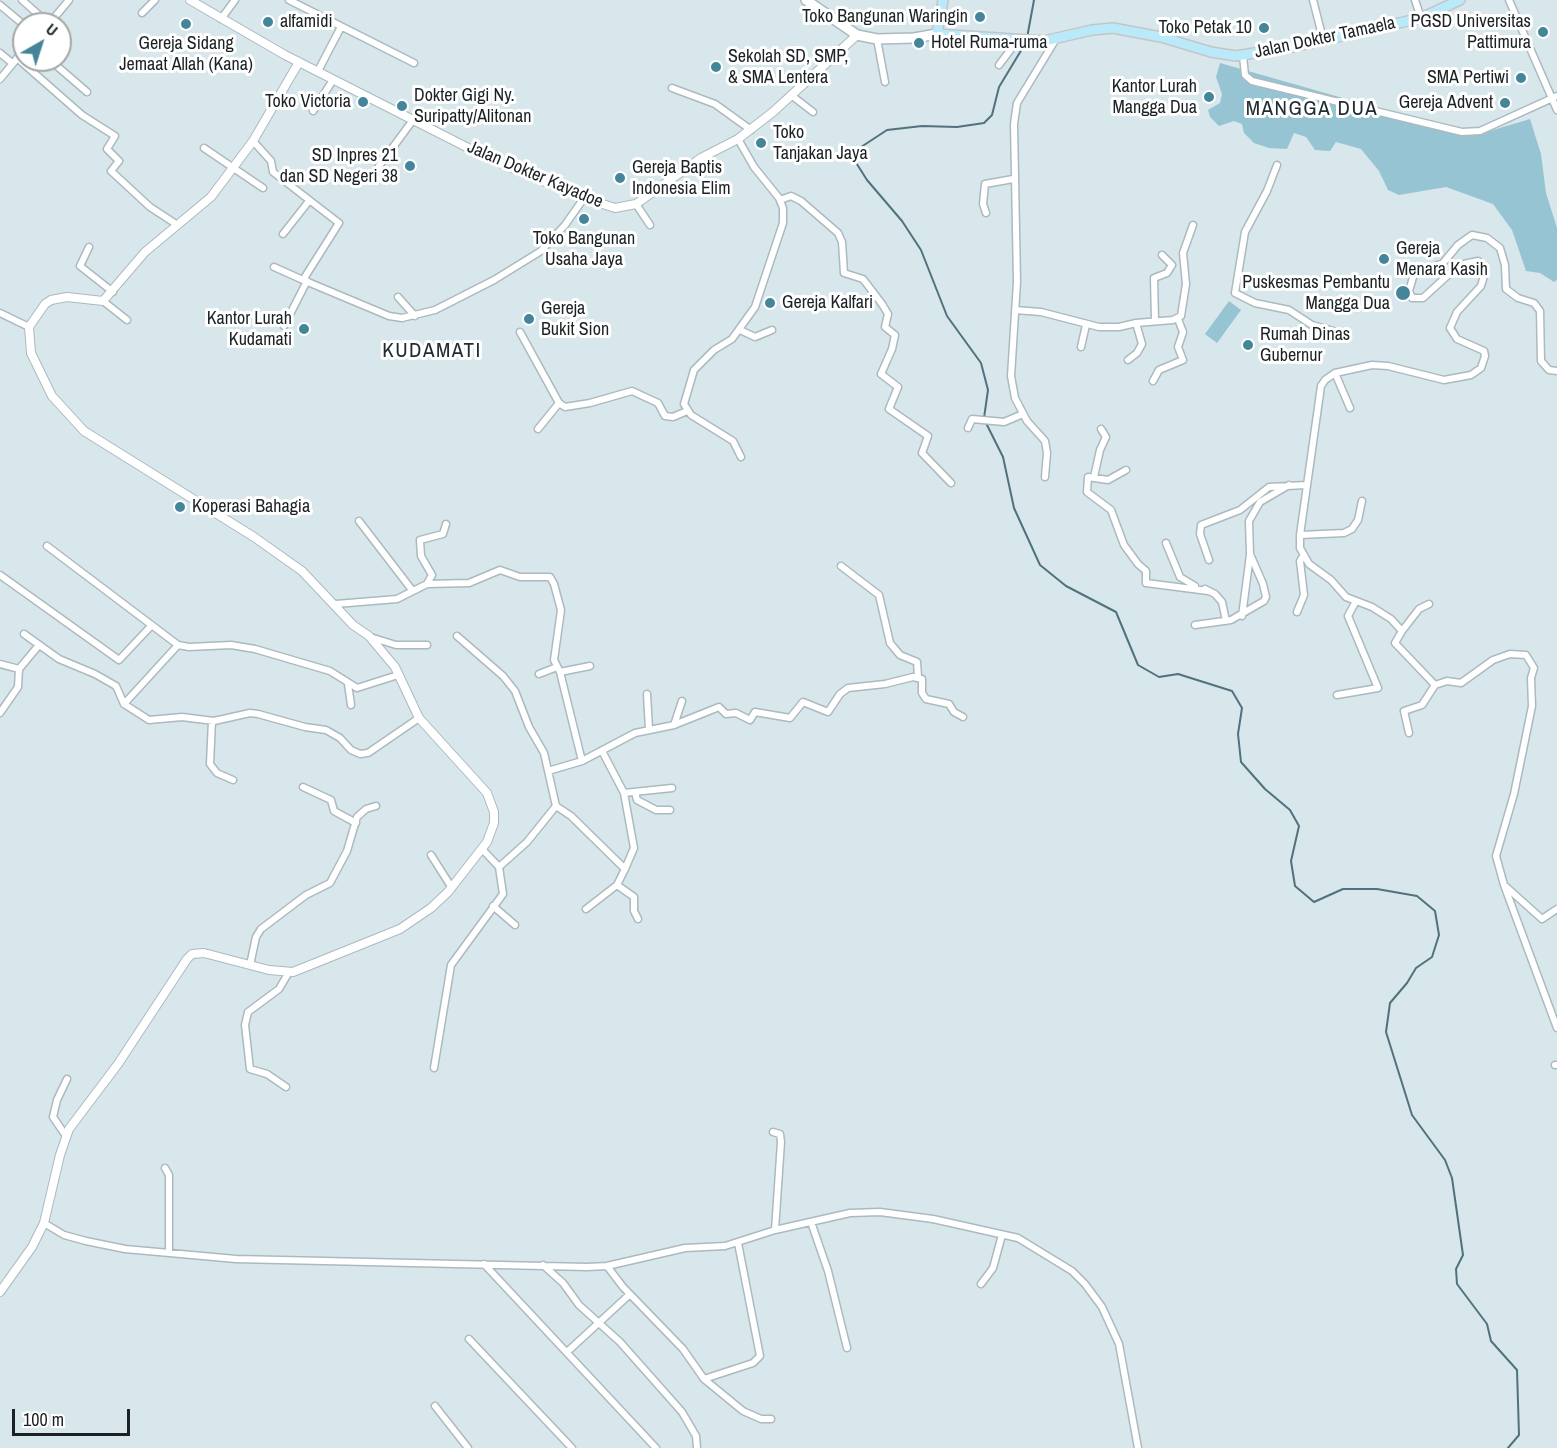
<!DOCTYPE html>
<html>
<head>
<meta charset="utf-8">
<style>
	body { margin:0 }
	#map { position:relative; width:1557px; height:1448px; overflow:hidden; background:#d8e7ec; font-family:"Archivo Narrow",sans-serif }
	canvas { display:block }
	.north { position:absolute; left:12px; top:12px; width:60px; height:60px; box-sizing:border-box; background:#fff; border:2px solid #a4a6a7; border-radius:50%; rotate:39deg; font-size:16px; font-weight:700; line-height:24px; text-align:center; color:#1c2123 }
	.north::after { content:''; display:block; margin:auto; width:21px; height:27px; background:#458599; clip-path:polygon(50% 0,100% 100%,50% 72%,0 100%) }
	.scale { position:absolute; left:12px; top:1409px; width:118px; height:27px; box-sizing:border-box; border:3px solid #1c2123; border-top:0; padding-left:8px; font-size:18px; line-height:21px; white-space:nowrap; color:#1c2123; -webkit-text-stroke:4px #fff; paint-order:stroke }
</style>
</head>
<body>
<div id="map">
<canvas width="1557" height="1448"></canvas>
<div class="north">U</div>
<div class="scale">100 m</div>
</div>
<script>
const ctx = document.querySelector('canvas').getContext('2d');
ctx.lineJoin = 'round';
function fill(path, color) {
  ctx.fillStyle = color;
  ctx.fill(path, 'evenodd');
}
function shape(rows) {
  const path = new Path2D();
  for (const r of rows) {
    path.moveTo(r[0], r[1]);
    for (let i = 2; i < r.length; i += 2) path.lineTo(r[i], r[i + 1]);
  }
  return path;
}
function strokePath(path, color, width, dash) {
  ctx.strokeStyle = color;
  ctx.lineWidth = width;
  ctx.lineCap = dash ? 'butt' : 'round';
  ctx.setLineDash(dash || []);
  ctx.stroke(path);
}
function write(font, color, halo, rows, align = 'center') {
  ctx.font = font + ' "Archivo Narrow",sans-serif';
  ctx.lineWidth = 6;
  ctx.setLineDash([]);
  ctx.textBaseline = 'middle';
  ctx.strokeStyle = halo;
  ctx.fillStyle = color;
  for (const [text, x, y, turn = 0] of rows) {
    ctx.save();
    ctx.translate(x, y);
    ctx.rotate((+turn || 0) * Math.PI / 180);
    ctx.textAlign = isNaN(turn) ? turn : align;
    if (halo) ctx.strokeText(text, 0, 0);
    ctx.fillText(text, 0, 0);
    ctx.restore();
  }
}
const green = shape([
	[1220,63,1455,130,1483,133,1530,119,1541,154,1546,193,1557,228,1557,280,1554,282,1540,273,1526,271,1512,230,1493,204,1446,187,1399,195,1388,190,1379,171,1361,149,1336,142,1330,151,1315,150,1306,137,1294,133,1287,149,1269,148,1254,143,1244,133,1242,124,1234,121,1219,126,1210,117,1208,110,1220,103,1222,94,1216,77],
	[1229,301,1241,310,1217,343,1205,334]
]);
const stream = shape([
	[1027,38,1034,0],
	[984,418,988,390,981,363,947,316,921,250,902,221,867,180,855,161,855,151,887,130,922,126,957,127,984,123,992,115,999,87,1025,44],
	[986,423,1003,457,1014,508,1040,565,1066,586,1116,612,1138,665,1159,677,1178,674,1232,691,1242,708,1238,734,1241,762,1265,789,1290,810,1299,826,1291,861,1295,886,1314,902,1343,889,1377,889,1417,896,1435,911,1439,935,1432,957,1416,968,1407,983,1390,1003,1386,1032,1412,1115,1445,1160,1452,1178,1463,1255,1456,1269,1457,1284,1487,1324,1491,1341,1517,1370,1519,1435,1508,1448]
]);
const minor = shape([
	[22,0,49,24],
	[289,0,414,63],
	[1313,0,1323,39],
	[1415,0,1421,18],
	[1509,0,1557,110],
	[0,5,24,25],
	[142,13,155,0],
	[221,19,235,0],
	[49,24,69,0],
	[877,39,885,82],
	[0,53,12,63],
	[1243,56,1245,75,1252,81,1462,132,1480,131,1557,96],
	[17,58,82,115,115,136,107,149,119,161,111,171,150,207,176,224],
	[50,60,87,92],
	[999,65,1011,49,1010,39],
	[318,71,341,27],
	[0,79,24,50],
	[672,88,715,104,751,130],
	[791,95,813,112],
	[313,111,333,80],
	[738,139,754,167,779,198,783,208,783,223,755,307,732,339,714,350,694,370,684,404,691,415,733,441,741,457],
	[253,141,271,161,273,172,339,223,303,280,389,316,402,318,435,310,494,280,541,251,565,225,584,198],
	[204,148,263,188],
	[1277,165,1267,191,1245,232,1235,293,1255,303,1289,310,1312,325,1340,333],
	[371,177,413,120],
	[780,200,791,196,801,201,838,233,842,242,844,273,863,279,882,304,888,314,885,327,895,335,892,349,881,374,898,387,889,409,928,436,922,453,951,483],
	[636,204,650,225],
	[986,213,983,204,985,184,1013,179],
	[283,234,309,201],
	[89,247,80,266,113,292],
	[274,267,303,280],
	[398,297,415,316],
	[103,301,127,320],
	[1015,310,1041,312,1099,327,1119,327,1136,323,1142,344,1137,353,1128,360],
	[0,313,29,327],
	[1155,320,1154,278,1167,273,1172,265,1162,255],
	[1136,323,1173,320,1181,316,1186,284,1183,253,1193,225],
	[284,326,307,281],
	[740,330,755,337,772,330],
	[520,332,559,403,565,407,590,403,632,391,658,403,665,416,673,417,687,411],
	[1081,347,1086,325],
	[1557,371,1549,370,1541,361,1540,311,1534,303,1518,298,1506,289,1505,265,1500,248,1487,238,1472,235,1458,245,1443,263,1414,274,1409,291,1412,298,1423,298,1459,265,1478,261,1485,272,1481,286,1457,312,1450,328,1457,339,1484,351,1485,356,1481,368,1471,375,1444,380,1388,366,1372,365,1335,373,1325,380,1321,386,1300,535,1300,548,1309,564,1331,580,1346,597,1372,607,1391,619,1402,631,1395,643,1435,685,1447,681,1461,683,1493,660,1510,654,1526,655,1534,668,1531,678,1532,706,1514,794,1496,856,1504,885,1557,1028],
	[1335,373,1350,408],
	[1153,381,1159,370,1183,360,1178,347,1183,332,1178,319],
	[968,428,972,419,1004,422,1023,414],
	[538,429,559,403],
	[1126,470,1108,480,1088,477,1087,492,1111,510,1124,545,1138,564,1146,571,1146,583,1208,591],
	[1045,477,1047,453,1045,441,1027,421,1015,398,1011,376,1017,282,1014,124,1017,103,1056,39],
	[1094,477,1100,450,1106,437,1101,429],
	[359,521,412,590],
	[1300,535,1344,533,1352,529,1358,520,1362,501],
	[1166,543,1180,577,1195,586],
	[47,546,178,645,189,647,231,645,255,649,330,671,357,688,398,675],
	[1209,560,1200,534,1201,525,1240,510,1269,487,1305,485],
	[841,566,879,595,890,643,900,655,917,662,918,677],
	[0,575,119,660,151,626],
	[427,584,432,575,421,556,420,540,443,534,446,524],
	[1205,589,1215,594,1222,602,1226,621],
	[336,604,397,599,427,584,469,583,500,570,520,577,550,577,554,584,561,610,554,660,560,672,582,761],
	[1297,612,1304,595,1300,561,1304,555],
	[1242,616,1250,555],
	[1195,625,1231,620,1264,601,1266,597,1263,584,1250,554,1249,521,1260,502,1289,485],
	[1402,631,1419,609,1429,604],
	[24,634,59,659,95,674,116,686,124,704,178,645],
	[457,636,503,676,515,691,529,727,544,753,556,806,527,842,499,867,482,849],
	[370,637,396,645,427,645],
	[0,664,19,669,39,645],
	[560,672,590,666],
	[539,674,557,667],
	[348,684,351,705],
	[647,694,649,729],
	[1337,695,1378,688,1348,616,1356,601],
	[124,704,149,720,182,717,214,721,250,713,258,714,305,727,326,730,340,738,351,750,360,754,368,753,419,718],
	[0,713,18,687,19,669],
	[212,721,210,764,217,773,233,780],
	[674,725,682,701],
	[1409,733,1404,711,1422,705,1435,685],
	[602,751,624,793,672,788],
	[548,771,582,761,635,733,674,725,719,707,726,714,736,713,750,720,755,712,790,718,803,702,828,712,840,694,848,688,885,684,913,677,922,679,922,693,926,699,949,704,954,712,963,717],
	[303,787,331,800,334,811,356,823],
	[635,792,637,800,656,810,670,810],
	[624,793,634,848,625,869],
	[556,806,571,816,625,869,617,885,586,909],
	[431,855,452,888],
	[617,885,634,897,634,911,638,919],
	[1504,885,1542,919,1557,909],
	[493,906,515,925],
	[250,965,256,937,261,929,306,895,330,883,347,851,357,817,366,809,376,806],
	[1555,1065,1557,1065],
	[434,1068,451,965,503,894,499,867],
	[286,1087,267,1074,250,1069,245,1025,248,1012,279,989,289,972],
	[773,1132,780,1134,781,1142,775,1230],
	[66,1136,53,1117,57,1100,67,1079],
	[165,1168,169,1175,169,1253],
	[811,1222,828,1271,847,1348],
	[44,1223,64,1235,86,1241,125,1249,236,1259,587,1267,607,1266,685,1248,725,1246,775,1230,850,1213,880,1212,933,1219,1018,1238,1072,1271,1085,1284,1102,1307,1119,1344,1138,1448],
	[484,1264,656,1448],
	[543,1265,563,1283,579,1305,620,1342,682,1412,696,1436,697,1448],
	[607,1266,623,1287,683,1349,704,1379,743,1411,761,1419,771,1419],
	[981,1284,993,1268,1002,1235],
	[469,1339,572,1448],
	[567,1352,629,1295],
	[704,1379,753,1363,760,1356,738,1243],
	[435,1406,468,1448]
]);
const tertiary = shape([
	[190,0,285,55,492,160,584,198,615,208,636,204,701,158,738,139,773,112,857,35],
	[0,1292,32,1247,44,1223,60,1155,69,1129,118,1064,187,959,192,954,204,953,269,970,293,972,400,929,431,908,448,892,487,842,494,823,494,812,487,793,419,718,395,667,369,636,353,625,302,571,254,537,84,431,52,396,31,353,29,327,45,304,51,300,67,297,103,301,145,252,211,197,253,141,299,62]
]);
const secondary = shape([
	[806,0,857,35,877,39,914,38,937,34]
]);
const primary = shape([
	[943,0,937,34,1044,41,1092,30,1113,28,1161,37,1211,52,1236,56,1298,46,1421,18,1460,0]
]);
const markers = [
	[980,17,6,"#458599"],
	[268,22,6,"#458599"],
	[186,24,6,"#458599"],
	[1264,28,6,"#458599"],
	[1543,32,6,"#458599"],
	[919,43,6,"#458599"],
	[716,67,6,"#458599"],
	[1521,78,6,"#458599"],
	[1209,97,6,"#458599"],
	[363,102,6,"#458599"],
	[1505,103,6,"#458599"],
	[402,106,6,"#458599"],
	[761,143,6,"#458599"],
	[410,166,6,"#458599"],
	[620,178,6,"#458599"],
	[584,219,6,"#458599"],
	[1384,259,6,"#458599"],
	[1403,293,8,"#458599"],
	[770,303,6,"#458599"],
	[529,319,6,"#458599"],
	[304,329,6,"#458599"],
	[1248,345,6,"#458599"],
	[180,507,6,"#458599"]
];
const poiNames = [
	["Toko Bangunan Waringin",968,17,"right"],
	["alfamidi",280,22],
	["PGSD Universitas",1531,22,"right"],
	["Pattimura",1531,43,"right"],
	["Toko Petak 10",1252,28,"right"],
	["Hotel Ruma-ruma",931,43],
	["Gereja Sidang",186,44,"center"],
	["Jemaat Allah (Kana)",186,65,"center"],
	["Sekolah SD, SMP,",728,57],
	["& SMA Lentera",728,78],
	["SMA Pertiwi",1509,78,"right"],
	["Kantor Lurah",1197,87,"right"],
	["Mangga Dua",1197,108,"right"],
	["Dokter Gigi Ny.",414,96],
	["Suripatty/Alitonan",414,117],
	["Toko Victoria",351,102,"right"],
	["Gereja Advent",1493,103,"right"],
	["Toko",773,133],
	["Tanjakan Jaya",773,154],
	["SD Inpres 21",398,156,"right"],
	["dan SD Negeri 38",398,177,"right"],
	["Gereja Baptis",632,168],
	["Indonesia Elim",632,189],
	["Toko Bangunan",584,239,"center"],
	["Usaha Jaya",584,260,"center"],
	["Gereja",1396,249],
	["Menara Kasih",1396,270],
	["Puskesmas Pembantu",1390,283,"right"],
	["Mangga Dua",1390,304,"right"],
	["Gereja Kalfari",782,303],
	["Gereja",541,309],
	["Bukit Sion",541,330],
	["Kantor Lurah",292,319,"right"],
	["Kudamati",292,340,"right"],
	["Rumah Dinas",1260,335],
	["Gubernur",1260,356],
	["Koperasi Bahagia",192,507]
];
const streetNames = [
	["Jalan Dokter Tamaela",1325,38,-12],
	["Jalan Dokter Kayadoe",535,175,23]
];
const quarterNames = [
	["MANGGA DUA",1312,109],
	["KUDAMATI",432,351]
];
fill(green, '#96c4d3');
strokePath(stream, '#50727d', 2);
strokePath(minor, '#acbabf', 9);
strokePath(tertiary, '#acbabf', 10);
strokePath(secondary, '#acbabf', 12);
strokePath(primary, '#c4c5c6', 12);
strokePath(minor, '#fff', 6);
strokePath(tertiary, '#fff', 8);
strokePath(secondary, '#fff', 9);
strokePath(primary, '#baeafa', 9);
for (const [x, y, r, color] of markers) {
  const dot = new Path2D();
  dot.arc(x, y, r, 0, 2 * Math.PI);
  ctx.fillStyle = color;
  ctx.fill(dot);
  strokePath(dot, '#fff', 2);
}
write('18px', '#1c2123', '#fff', poiNames, 'left');
write('18px', '#1c2123', '#fff', streetNames);
ctx.letterSpacing = '1.5px';
write('21px', '#222d31', '#fff', quarterNames);
ctx.letterSpacing = '0px';
</script>
</body>
</html>
